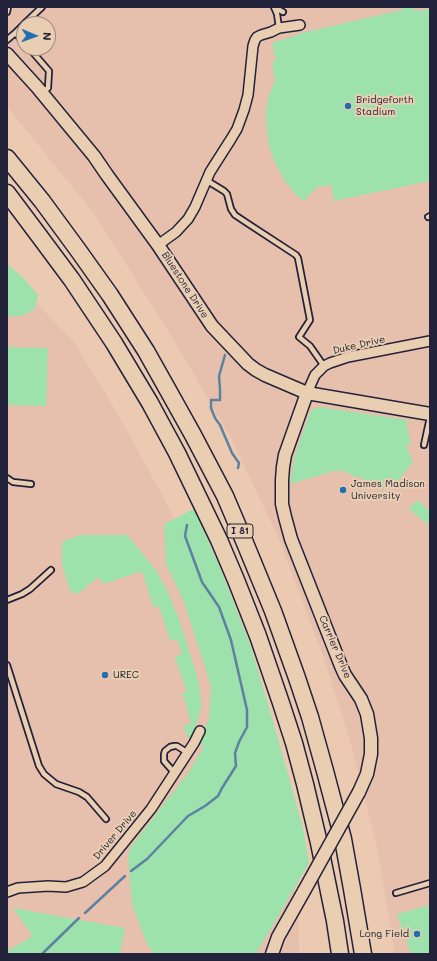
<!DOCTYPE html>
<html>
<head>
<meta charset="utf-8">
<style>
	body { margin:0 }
	#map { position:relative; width:437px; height:961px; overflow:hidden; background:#eccab1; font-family:Mali,sans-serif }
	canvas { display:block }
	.frame { position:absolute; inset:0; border:8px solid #22223b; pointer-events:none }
	.north { position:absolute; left:16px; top:16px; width:40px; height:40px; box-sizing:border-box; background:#eaceb1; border:1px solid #9a8982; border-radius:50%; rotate:92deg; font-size:11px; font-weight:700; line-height:16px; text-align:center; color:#22223b }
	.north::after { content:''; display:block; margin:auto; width:14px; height:18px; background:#1f6fb2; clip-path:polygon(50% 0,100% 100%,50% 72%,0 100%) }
</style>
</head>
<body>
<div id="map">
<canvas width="437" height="961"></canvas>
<div class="frame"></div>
<div class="north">N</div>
</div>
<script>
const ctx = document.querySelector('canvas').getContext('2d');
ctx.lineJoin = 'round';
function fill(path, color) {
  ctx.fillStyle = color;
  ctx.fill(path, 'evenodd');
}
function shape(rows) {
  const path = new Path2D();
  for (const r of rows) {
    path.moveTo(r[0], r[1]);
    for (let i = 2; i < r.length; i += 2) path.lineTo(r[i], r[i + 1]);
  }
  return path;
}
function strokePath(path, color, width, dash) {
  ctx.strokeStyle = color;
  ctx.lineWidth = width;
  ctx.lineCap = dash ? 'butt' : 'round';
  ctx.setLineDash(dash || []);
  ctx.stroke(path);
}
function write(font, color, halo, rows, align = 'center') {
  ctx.font = font + ' Mali,sans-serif';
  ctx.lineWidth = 4;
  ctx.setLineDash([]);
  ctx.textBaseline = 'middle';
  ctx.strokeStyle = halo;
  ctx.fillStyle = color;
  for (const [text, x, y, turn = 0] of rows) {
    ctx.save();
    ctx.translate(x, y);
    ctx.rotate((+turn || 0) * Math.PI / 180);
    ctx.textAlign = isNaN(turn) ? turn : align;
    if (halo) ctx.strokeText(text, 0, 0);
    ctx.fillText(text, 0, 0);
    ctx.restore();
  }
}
const built = shape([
	[7,7,430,7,430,954,395,954,377,846,349,737,322,653,279,539,232,440,175,342,93,212,7,107],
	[24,24,48,24,48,48,24,48],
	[7,272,73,341,118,414,168,506,213,609,293,877,298,912,299,954,7,954]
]);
const green = shape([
	[402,7,415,7,415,11,430,9,430,181,334,201,331,185,317,187,304,201,297,196,284,180,273,158,268,142,266,114,268,98,275,81,272,63,276,61,272,43,302,33,397,11,402,11],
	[7,263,27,282,38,295,35,309,30,312,21,316,7,316],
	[7,347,48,348,46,406,7,405],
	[320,407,407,420,407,428,411,445,406,445,413,462,398,481,384,490,358,476,357,478,344,471,334,471,290,484,294,458,309,415,312,410,316,408],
	[417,500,430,511,430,520,427,524,409,509],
	[194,509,219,565,251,647,279,742,303,828,309,863,256,954,154,954,147,944,139,923,132,904,128,856,130,848,184,778,185,778,204,746,199,742,209,718,211,686,184,602,166,564,164,524],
	[81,535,127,535,143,554,157,572,166,588,179,619,197,676,200,693,201,707,192,738,189,739,183,726,191,724,184,696,180,696,180,695,187,692,175,657,182,654,177,639,170,641,159,606,154,608,142,571,104,584,98,577,79,593,71,593,62,565,62,544,66,540],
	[430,905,430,954,411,954,397,914],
	[13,908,125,928,120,954,7,954,7,951,33,936]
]);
const stream = shape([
	[225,355,219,376,220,389,220,400,211,400,211,408,215,418,220,425,232,453,239,463,238,468],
	[131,871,147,859,188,816,205,806,218,796,222,788,236,766,235,753,239,742,247,727,247,710,231,640,219,607,202,582,185,536,187,525],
	[85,913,125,876],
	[42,954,79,918]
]);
const lane = shape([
	[274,7,277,14,279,28],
	[274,7,283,12],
	[7,12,8,7],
	[24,24,42,7],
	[15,33,24,24],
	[7,40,15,33,24,42],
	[29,48,49,71,48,88,42,93],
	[206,180,224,191,227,194,231,209,235,215,247,223,296,255,298,258,310,320,299,337,310,346,324,366],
	[428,217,430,216],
	[424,445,430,417],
	[7,478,13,482,31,484],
	[7,600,22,594,30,589,51,570],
	[7,665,39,766,44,774,56,784,79,792,87,797,106,819],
	[176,772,171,769,164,761,164,754,165,751,170,747,174,746,177,746,188,753],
	[396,893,430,883]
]);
const street = shape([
	[158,245,176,232,188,219,195,207,210,172,231,139,237,129,244,110,248,95,253,46,255,40,257,37,261,35,271,32,279,28,300,25],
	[307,393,315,375,324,366,330,363,348,357,430,341],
	[7,892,18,888,48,886,66,887,83,882,105,866,151,809,194,743,200,731]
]);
const secondary = shape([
	[7,54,37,87,94,156,107,175,158,245,212,326,248,364,256,370,265,375,307,393,430,414],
	[307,393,285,455,283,467,282,480,282,504,285,517,291,539,341,666,345,675,361,699,367,714,371,738,371,754,367,774,359,792],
	[272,954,278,937,304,891]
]);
const highway = shape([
	[7,158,42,201,78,250,110,295,146,351,169,392,193,435,225,496,245,543,273,611,297,678,310,717,325,771,343,839,352,889,363,954],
	[7,193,40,237,72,280,114,343,150,403,177,453,219,540,236,580,258,636,281,703,294,743,305,784,319,843,335,921,340,954]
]);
const secondaryBridge = shape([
	[304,891,359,792]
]);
const markers = [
	[348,106,4,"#1f6fb2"],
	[343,490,4,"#1f6fb2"],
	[105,675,4,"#1f6fb2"],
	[417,934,4,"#1f6fb2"]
];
const shields = [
	[240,531,26]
];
const shieldNames = [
	["I 81",240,531]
];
const poiNames = [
	["Bridgeforth",356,100],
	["Stadium",356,112],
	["James Madison",351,484],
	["University",351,496],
	["UREC",113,675],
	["Long Field",409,934,"right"]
];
const streetNames = [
	["Bluestone Drive",185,285,57],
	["Duke Drive",359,345,-13],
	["Carrier Drive",335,647,67],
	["Driver Drive",115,835,-50]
];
fill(built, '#e7bfad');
fill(green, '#9de1ac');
strokePath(stream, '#5d82a1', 2.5);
strokePath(lane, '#22223b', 8);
strokePath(street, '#22223b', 12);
strokePath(secondary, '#22223b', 15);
strokePath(highway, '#22223b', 19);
strokePath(lane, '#eaceb1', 4.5);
strokePath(street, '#eaceb1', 9);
strokePath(secondary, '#eaceb1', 12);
strokePath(highway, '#eaceb1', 16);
strokePath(secondaryBridge, '#22223b', 15, []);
strokePath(secondaryBridge, '#eaceb1', 12);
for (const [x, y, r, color] of markers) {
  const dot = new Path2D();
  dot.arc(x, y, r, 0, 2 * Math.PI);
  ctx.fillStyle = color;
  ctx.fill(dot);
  strokePath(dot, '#eaceb1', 1.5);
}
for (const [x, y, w] of shields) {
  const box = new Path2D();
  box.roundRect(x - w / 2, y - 7, w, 14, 3);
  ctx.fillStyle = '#eaceb1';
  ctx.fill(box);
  strokePath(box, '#22223b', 1);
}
write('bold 9px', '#22223b', null, shieldNames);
write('10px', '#22223b', '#eaceb1', poiNames, 'left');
write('10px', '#22223b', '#eaceb1', streetNames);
</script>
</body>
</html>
